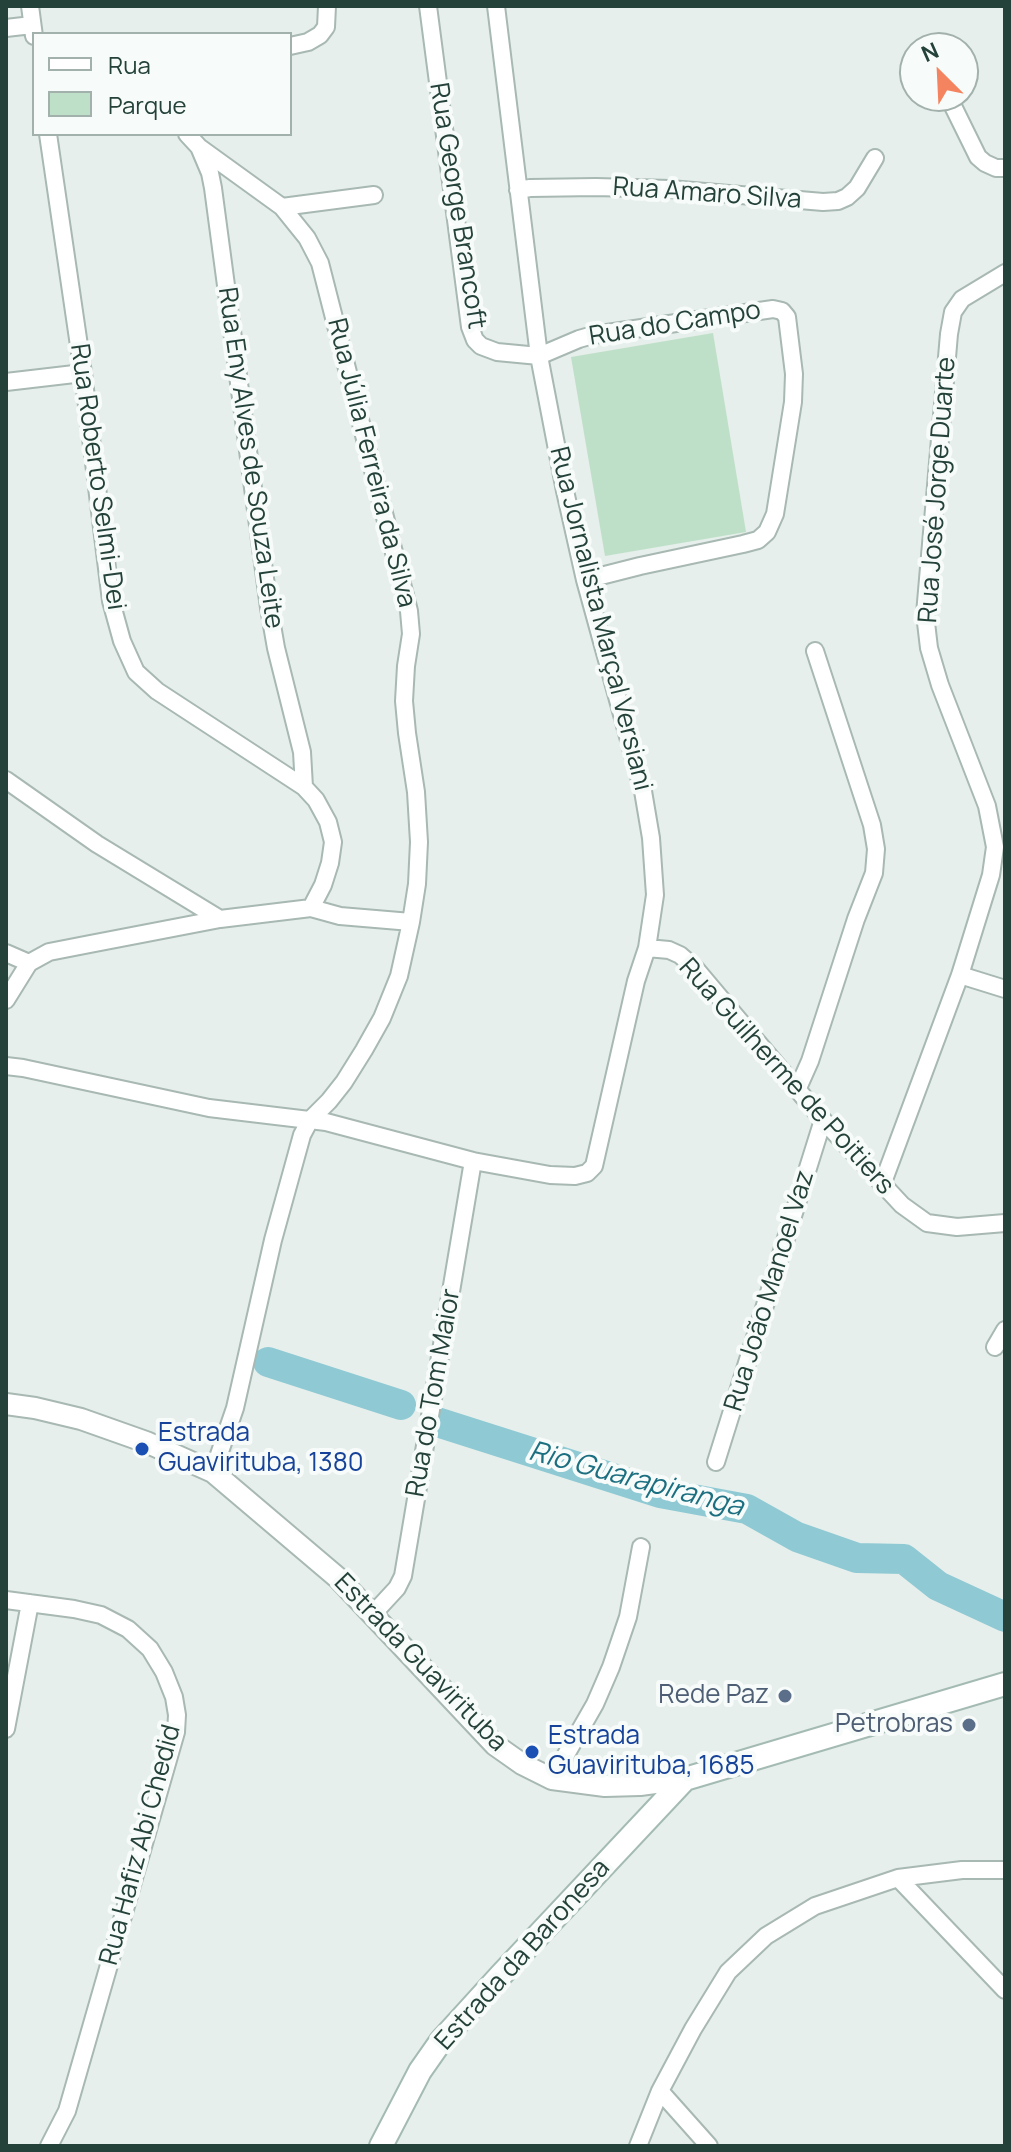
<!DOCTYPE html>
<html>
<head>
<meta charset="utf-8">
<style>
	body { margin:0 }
	#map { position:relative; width:1011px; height:2152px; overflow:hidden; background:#e6efeb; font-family:Manrope,sans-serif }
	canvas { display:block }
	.frame { position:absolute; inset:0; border:8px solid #24423a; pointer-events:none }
	.legend { position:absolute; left:32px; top:32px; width:260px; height:104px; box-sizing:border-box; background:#f7fbf9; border:2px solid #a3b1ad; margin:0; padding:10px 14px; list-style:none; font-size:24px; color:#24423a }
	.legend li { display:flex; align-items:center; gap:16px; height:40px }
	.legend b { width:40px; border:2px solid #a3b1ad }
	.north { position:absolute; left:899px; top:32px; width:80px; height:80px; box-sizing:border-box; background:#f7fbf9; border:2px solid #a3b1ad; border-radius:50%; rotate:336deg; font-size:22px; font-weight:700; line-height:32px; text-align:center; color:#24423a }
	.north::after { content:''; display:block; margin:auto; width:28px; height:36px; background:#f4845f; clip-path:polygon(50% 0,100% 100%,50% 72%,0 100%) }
</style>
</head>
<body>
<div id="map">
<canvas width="1011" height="2152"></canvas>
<div class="frame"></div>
<ul class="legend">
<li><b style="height:10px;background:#fff"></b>Rua</li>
<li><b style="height:22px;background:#bfe0c8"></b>Parque</li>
</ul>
<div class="north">N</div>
</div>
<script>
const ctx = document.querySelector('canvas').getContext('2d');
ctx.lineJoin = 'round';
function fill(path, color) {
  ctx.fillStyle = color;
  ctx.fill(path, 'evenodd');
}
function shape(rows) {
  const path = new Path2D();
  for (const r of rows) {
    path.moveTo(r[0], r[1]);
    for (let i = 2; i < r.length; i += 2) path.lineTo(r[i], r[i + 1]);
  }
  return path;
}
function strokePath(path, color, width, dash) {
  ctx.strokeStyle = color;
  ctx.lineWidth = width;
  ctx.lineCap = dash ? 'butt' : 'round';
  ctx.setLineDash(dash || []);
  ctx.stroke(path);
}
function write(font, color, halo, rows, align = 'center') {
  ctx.font = font + ' Manrope,sans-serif';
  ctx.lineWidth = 8;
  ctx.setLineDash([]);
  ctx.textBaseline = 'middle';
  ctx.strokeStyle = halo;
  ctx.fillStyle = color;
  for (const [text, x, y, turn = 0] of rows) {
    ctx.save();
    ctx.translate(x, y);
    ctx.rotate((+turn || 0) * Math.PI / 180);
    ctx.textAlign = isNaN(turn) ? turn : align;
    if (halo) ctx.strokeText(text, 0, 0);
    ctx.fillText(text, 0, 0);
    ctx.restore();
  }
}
const green = shape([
	[713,333,746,532,605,556,571,357]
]);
const river = shape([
	[268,1362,401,1405],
	[437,1422,660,1493,747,1509,797,1537,857,1558,904,1559,938,1586,1005,1617]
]);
const minor = shape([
	[30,6,34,36],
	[428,6,470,327,475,340,481,346,497,352,539,356,579,339,593,335,773,309,782,311,787,317,794,374,793,402,775,514,767,532,758,540,743,544,640,566,585,580],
	[496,6,539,356,565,491,585,580,643,791,651,838,655,895,647,948],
	[6,28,32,25],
	[290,46,308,42,320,35,326,27,327,6],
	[948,96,978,157,985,163,996,168,1005,168],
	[48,134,83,373,111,601,122,641,136,672,157,691,304,787,316,800,328,822,333,842,330,863,323,885,311,908],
	[187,134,199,147,210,173,213,188,269,608,276,648,302,752,304,787],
	[199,147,282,207,307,238,320,263,409,611,411,634,406,666,404,701,407,733,416,792,419,842,417,884,411,922,399,976,382,1018,364,1050,344,1082,329,1101,310,1120,302,1135,273,1240,235,1408,213,1472],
	[518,190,530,188,596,187,670,189,823,202,838,201,847,197,857,188,875,158],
	[282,207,374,195],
	[6,382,83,373],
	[6,780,97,844,220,919],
	[6,953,29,963],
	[960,975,1005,989],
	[6,1000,29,963,49,952,90,944,220,919,311,908,340,916,411,922],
	[6,1066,23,1068,209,1108,326,1122,473,1161,550,1175,575,1176,587,1173,594,1166,636,981,647,948,669,950,680,955,695,968,823,1120,902,1205,927,1223,957,1227,1005,1223],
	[798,1088,810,1061,856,919,874,873,876,849,872,825,815,651],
	[882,1185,960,975,991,875,995,847,987,806,940,685,929,648,925,614,949,334,953,312,962,299,1005,273],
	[995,1347,1005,1330],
	[716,1462,823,1120],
	[6,1600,74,1609,101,1615,128,1629,150,1649,164,1672,174,1697,177,1715,176,1732,67,2111,49,2146],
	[373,1614,397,1588,403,1576,473,1161],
	[6,1729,30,1603],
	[552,1779,595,1704,611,1667,628,1617,641,1547],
	[898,1878,1005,1990],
	[660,2091,709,2146],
	[638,2146,660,2091,693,2029,728,1972,766,1936,815,1906,898,1878,962,1870,1005,1870]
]);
const tertiary = shape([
	[6,1404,35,1408,81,1419,146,1442,213,1472,338,1578,495,1745,522,1764,552,1779,605,1786,640,1785,685,1779]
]);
const secondary = shape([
	[381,2146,420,2071,441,2041,501,1975,685,1779,1005,1684]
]);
const markers = [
	[142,1449,8,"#1a4fb4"],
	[785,1696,8,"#5c6f8a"],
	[969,1725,8,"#5c6f8a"],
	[532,1752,8,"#1a4fb4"]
];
const streetNames = [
	["Rua Amaro Silva",707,194,4],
	["Rua George Brancoft",457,206,81],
	["Rua do Campo",675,324,-9],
	["Rua Eny Alves de Souza Leite",250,458,82],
	["Rua Júlia Ferreira da Silva",371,463,76],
	["Rua Roberto Selmi-Dei",97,477,82],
	["Rua José Jorge Duarte",938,490,-86],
	["Rua Jornalista Marçal Versiani",600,619,76],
	["Rua Guilherme de Poitiers",786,1077,48],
	["Rua João Manoel Vaz",770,1291,-73],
	["Rua do Tom Maior",434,1393,-80],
	["Estrada Guavirituba",420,1663,46],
	["Rua Hafiz Abi Chedid",141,1845,-75],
	["Estrada da Baronesa",523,1955,-48]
];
const transitNames = [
	["Estrada",158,1434],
	["Guavirituba, 1380",158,1464],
	["Estrada",548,1737],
	["Guavirituba, 1685",548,1767]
];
const serviceNames = [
	["Rede Paz",769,1696],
	["Petrobras",953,1725]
];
const waterNames = [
	["Rio Guarapiranga",636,1480,15]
];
fill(green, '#bfe0c8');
strokePath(river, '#8ec9d4', 30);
strokePath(minor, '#a8b8b2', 20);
strokePath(tertiary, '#a8b8b2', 24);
strokePath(secondary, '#a4bbb3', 26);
strokePath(minor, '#fff', 16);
strokePath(tertiary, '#fff', 20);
strokePath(secondary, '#fff', 22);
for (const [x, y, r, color] of markers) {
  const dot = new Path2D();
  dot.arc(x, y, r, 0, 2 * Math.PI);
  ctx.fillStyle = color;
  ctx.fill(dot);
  strokePath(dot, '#f7fbf9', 3);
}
write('26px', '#24423a', '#f7fbf9', streetNames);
write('26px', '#164399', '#f7fbf9', transitNames, 'left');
write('26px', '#4e5e75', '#f7fbf9', serviceNames, 'right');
write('italic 28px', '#1c6f80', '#f7fbf9', waterNames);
</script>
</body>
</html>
